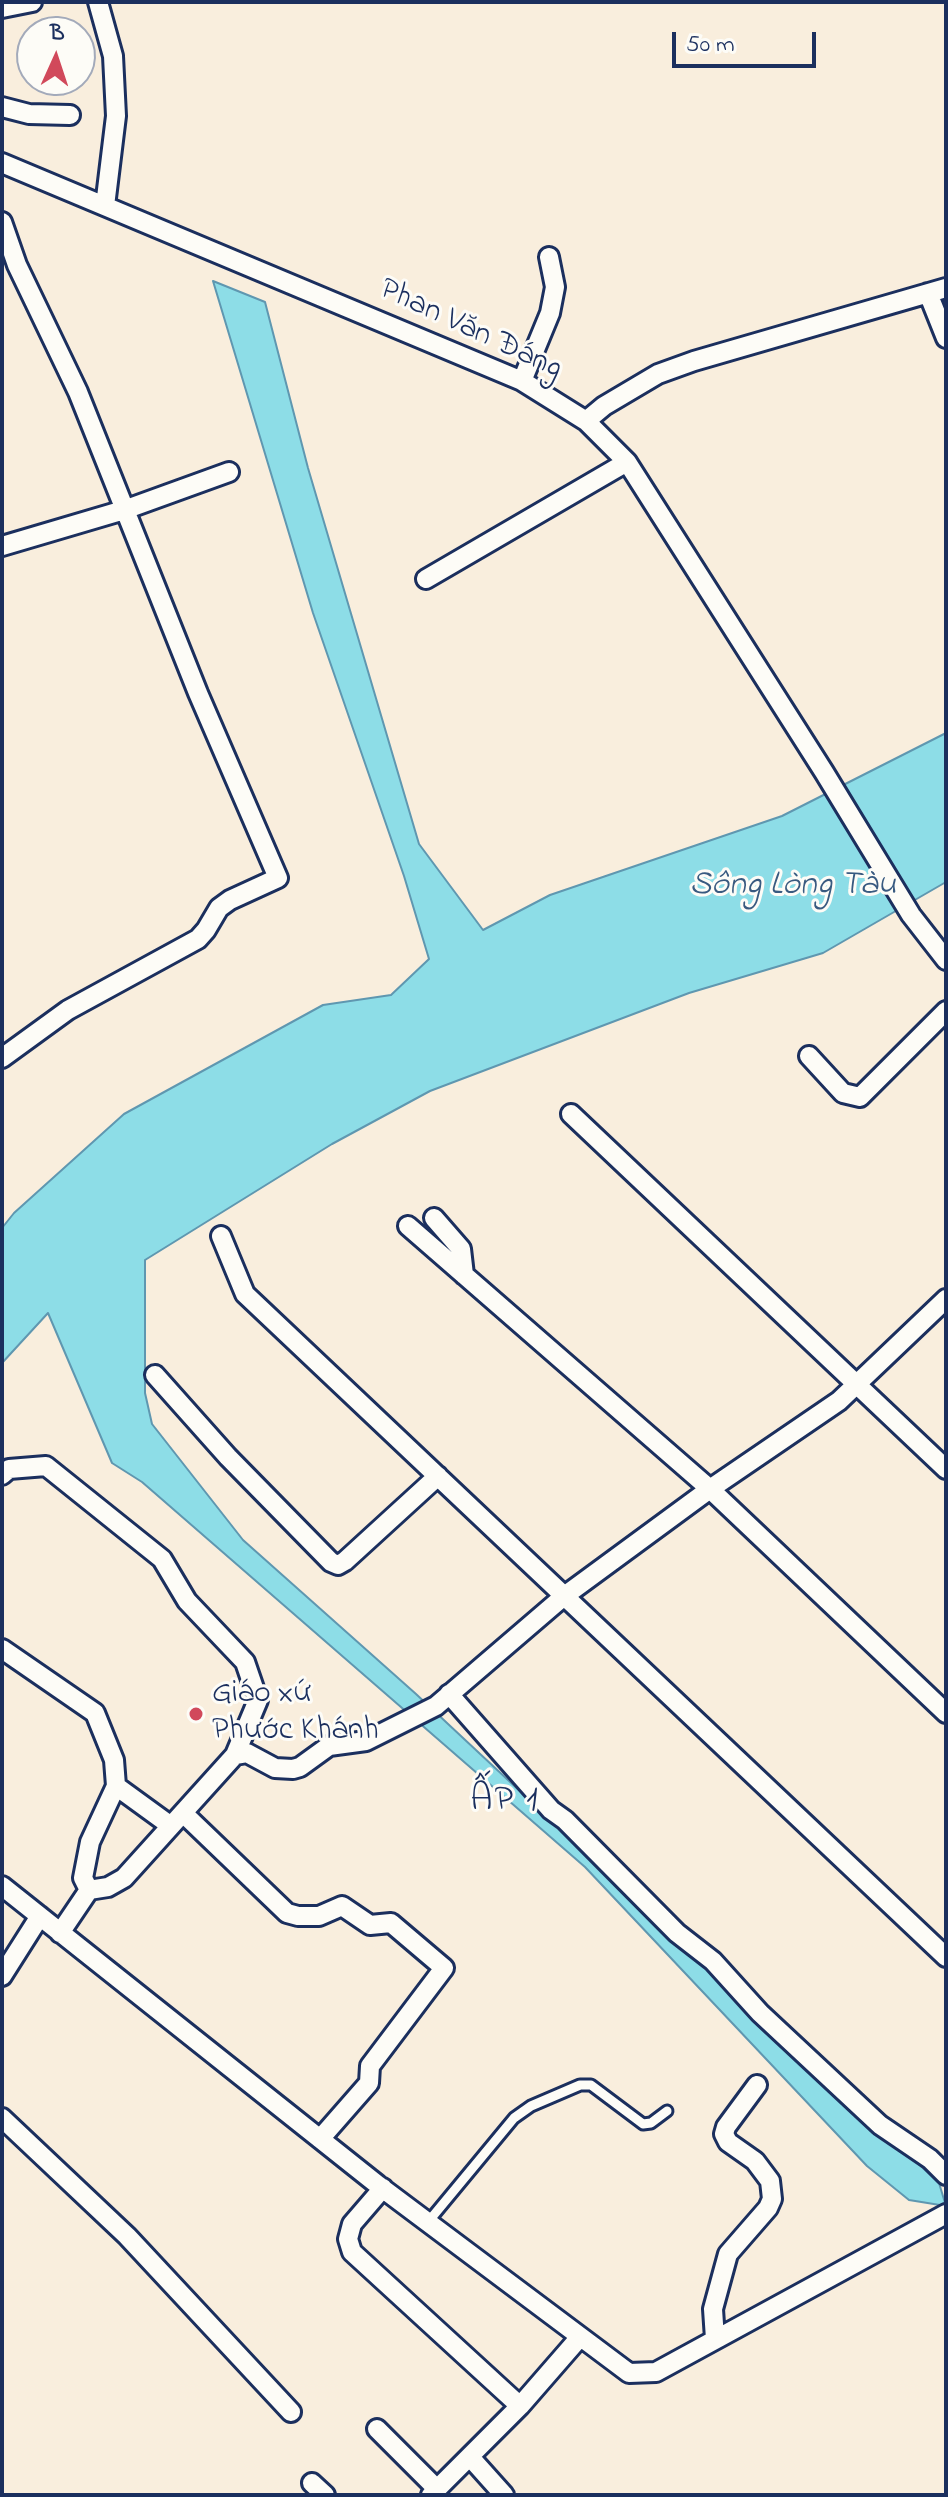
<!DOCTYPE html>
<html>
<head>
<meta charset="utf-8">
<style>
	body { margin:0 }
	#map { position:relative; width:948px; height:2497px; overflow:hidden; background:#f9eedd; font-family:"Indie Flower",sans-serif }
	canvas { display:block }
	.frame { position:absolute; inset:0; border:4px solid #1b2f5e; pointer-events:none }
	.north { position:absolute; left:16px; top:16px; width:80px; height:80px; box-sizing:border-box; background:#fdfcf7; border:2px solid #a3aaba; border-radius:50%; rotate:3deg; font-size:22px; font-weight:700; line-height:32px; text-align:center; color:#1b2f5e }
	.north::after { content:''; display:block; margin:auto; width:28px; height:36px; background:#d1495b; clip-path:polygon(50% 0,100% 100%,50% 72%,0 100%) }
	.scale { position:absolute; left:672px; top:32px; width:144px; height:36px; box-sizing:border-box; border:4px solid #1b2f5e; border-top:0; padding-left:10px; font-size:24px; line-height:28px; white-space:nowrap; color:#1b2f5e; -webkit-text-stroke:6px #fdfcf7; paint-order:stroke }
</style>
</head>
<body>
<div id="map">
<canvas width="948" height="2497"></canvas>
<div class="frame"></div>
<div class="north">B</div>
<div class="scale">50 m</div>
</div>
<script>
const ctx = document.querySelector('canvas').getContext('2d');
ctx.lineJoin = 'round';
function fill(path, color) {
  ctx.fillStyle = color;
  ctx.fill(path, 'evenodd');
}
function shape(rows) {
  const path = new Path2D();
  for (const r of rows) {
    path.moveTo(r[0], r[1]);
    for (let i = 2; i < r.length; i += 2) path.lineTo(r[i], r[i + 1]);
  }
  return path;
}
function strokePath(path, color, width, dash) {
  ctx.strokeStyle = color;
  ctx.lineWidth = width;
  ctx.lineCap = dash ? 'butt' : 'round';
  ctx.setLineDash(dash || []);
  ctx.stroke(path);
}
function write(font, color, halo, rows, align = 'center') {
  ctx.font = font + ' "Indie Flower",sans-serif';
  ctx.lineWidth = 6;
  ctx.setLineDash([]);
  ctx.textBaseline = 'middle';
  ctx.strokeStyle = halo;
  ctx.fillStyle = color;
  for (const [text, x, y, turn = 0] of rows) {
    ctx.save();
    ctx.translate(x, y);
    ctx.rotate((+turn || 0) * Math.PI / 180);
    ctx.textAlign = isNaN(turn) ? turn : align;
    if (halo) ctx.strokeText(text, 0, 0);
    ctx.fillText(text, 0, 0);
    ctx.restore();
  }
}
const water = shape([
	[213,281,265,302,308,468,419,844,483,930,550,895,782,816,946,733,946,882,823,953,689,993,430,1091,332,1144,145,1260,145,1393,152,1424,243,1540,416,1694,939,2183,946,2206,909,2200,867,2166,585,1867,142,1482,112,1463,48,1313,2,1363,2,1228,14,1213,124,1114,323,1005,391,995,429,959,404,876,313,613,213,281]
]);
const lane = shape([
	[428,2222,514,2118,531,2106,580,2085,591,2085,643,2124,651,2123,667,2111]
]);
const street = shape([
	[98,2,113,56,116,116,105,206],
	[2,8,32,2],
	[2,107,29,114,70,115],
	[2,163,522,381,586,421,627,462,824,772,911,915,946,960],
	[2,222,17,265,78,392,198,693,278,878,230,900,219,908,206,930,198,939,68,1010,2,1058],
	[928,293,946,338],
	[522,381,550,313,555,287,549,257],
	[586,421,604,406,658,374,694,361,946,288],
	[2,546,124,510,229,472],
	[426,579,627,462],
	[809,1056,843,1093,860,1097,946,1011],
	[571,1114,946,1469],
	[434,1218,461,1249,464,1275],
	[408,1226,710,1489,946,1713],
	[221,1236,245,1294,946,1957],
	[155,1375,228,1457,331,1562,338,1565,345,1561,438,1476],
	[2,1475,9,1469,46,1466,162,1559,187,1601,245,1662,258,1700,235,1755],
	[2,1649,95,1713,114,1760,116,1786,90,1842,83,1878,89,1890,60,1933],
	[449,1694,551,1810,565,1820,677,1933,713,1961,760,2013,880,2125,930,2159,946,2175],
	[116,1786,171,1826],
	[183,1813,287,1913,298,1916,319,1916,342,1906,370,1925,391,1923,444,1968,370,2066,369,2083,320,2139],
	[2,1886,378,2185,629,2373,656,2372,946,2214],
	[89,1890,108,1887,124,1878,235,1755,247,1753,275,1768,293,1769,300,1767,329,1746,366,1741,436,1706,563,1597,710,1489,839,1401,946,1299],
	[2,1976,40,1916],
	[2,2118,127,2236,291,2412],
	[383,2188,352,2224,348,2239,352,2252,520,2406],
	[715,2339,713,2309,728,2254,768,2208,772,2199,770,2181,755,2161,728,2142,724,2134,726,2127,757,2085],
	[377,2429,437,2489],
	[470,2457,504,2495],
	[312,2483,325,2495],
	[431,2495,520,2406,580,2337]
]);
const markers = [
	[196,1714,8,"#d1495b"]
];
const streetNames = [
	["Phan Văn Đáng",470,331,25]
];
const poiNames = [
	["Giáo xứ",212,1696],
	["Phước Khánh",212,1733]
];
const waterNames = [
	["Sông Lòng Tàu",793,887]
];
const quarterNames = [
	["ẤP 1",505,1803]
];
fill(water, '#8ddde7');
strokePath(water, '#5f97b0', 2);
strokePath(lane, '#1b2f5e', 15);
strokePath(street, '#1b2f5e', 24);
strokePath(lane, '#fdfcf7', 9);
strokePath(street, '#fdfcf7', 18);
for (const [x, y, r, color] of markers) {
  const dot = new Path2D();
  dot.arc(x, y, r, 0, 2 * Math.PI);
  ctx.fillStyle = color;
  ctx.fill(dot);
  strokePath(dot, '#fdfcf7', 3);
}
write('32px', '#1b2f5e', '#fdfcf7', streetNames);
write('32px', '#1b2f5e', '#fdfcf7', poiNames, 'left');
write('italic 34px', '#385a80', '#fdfcf7', waterNames);
ctx.letterSpacing = '2px';
write('36px', '#1b2f5e', '#fdfcf7', quarterNames);
ctx.letterSpacing = '0px';
</script>
</body>
</html>
